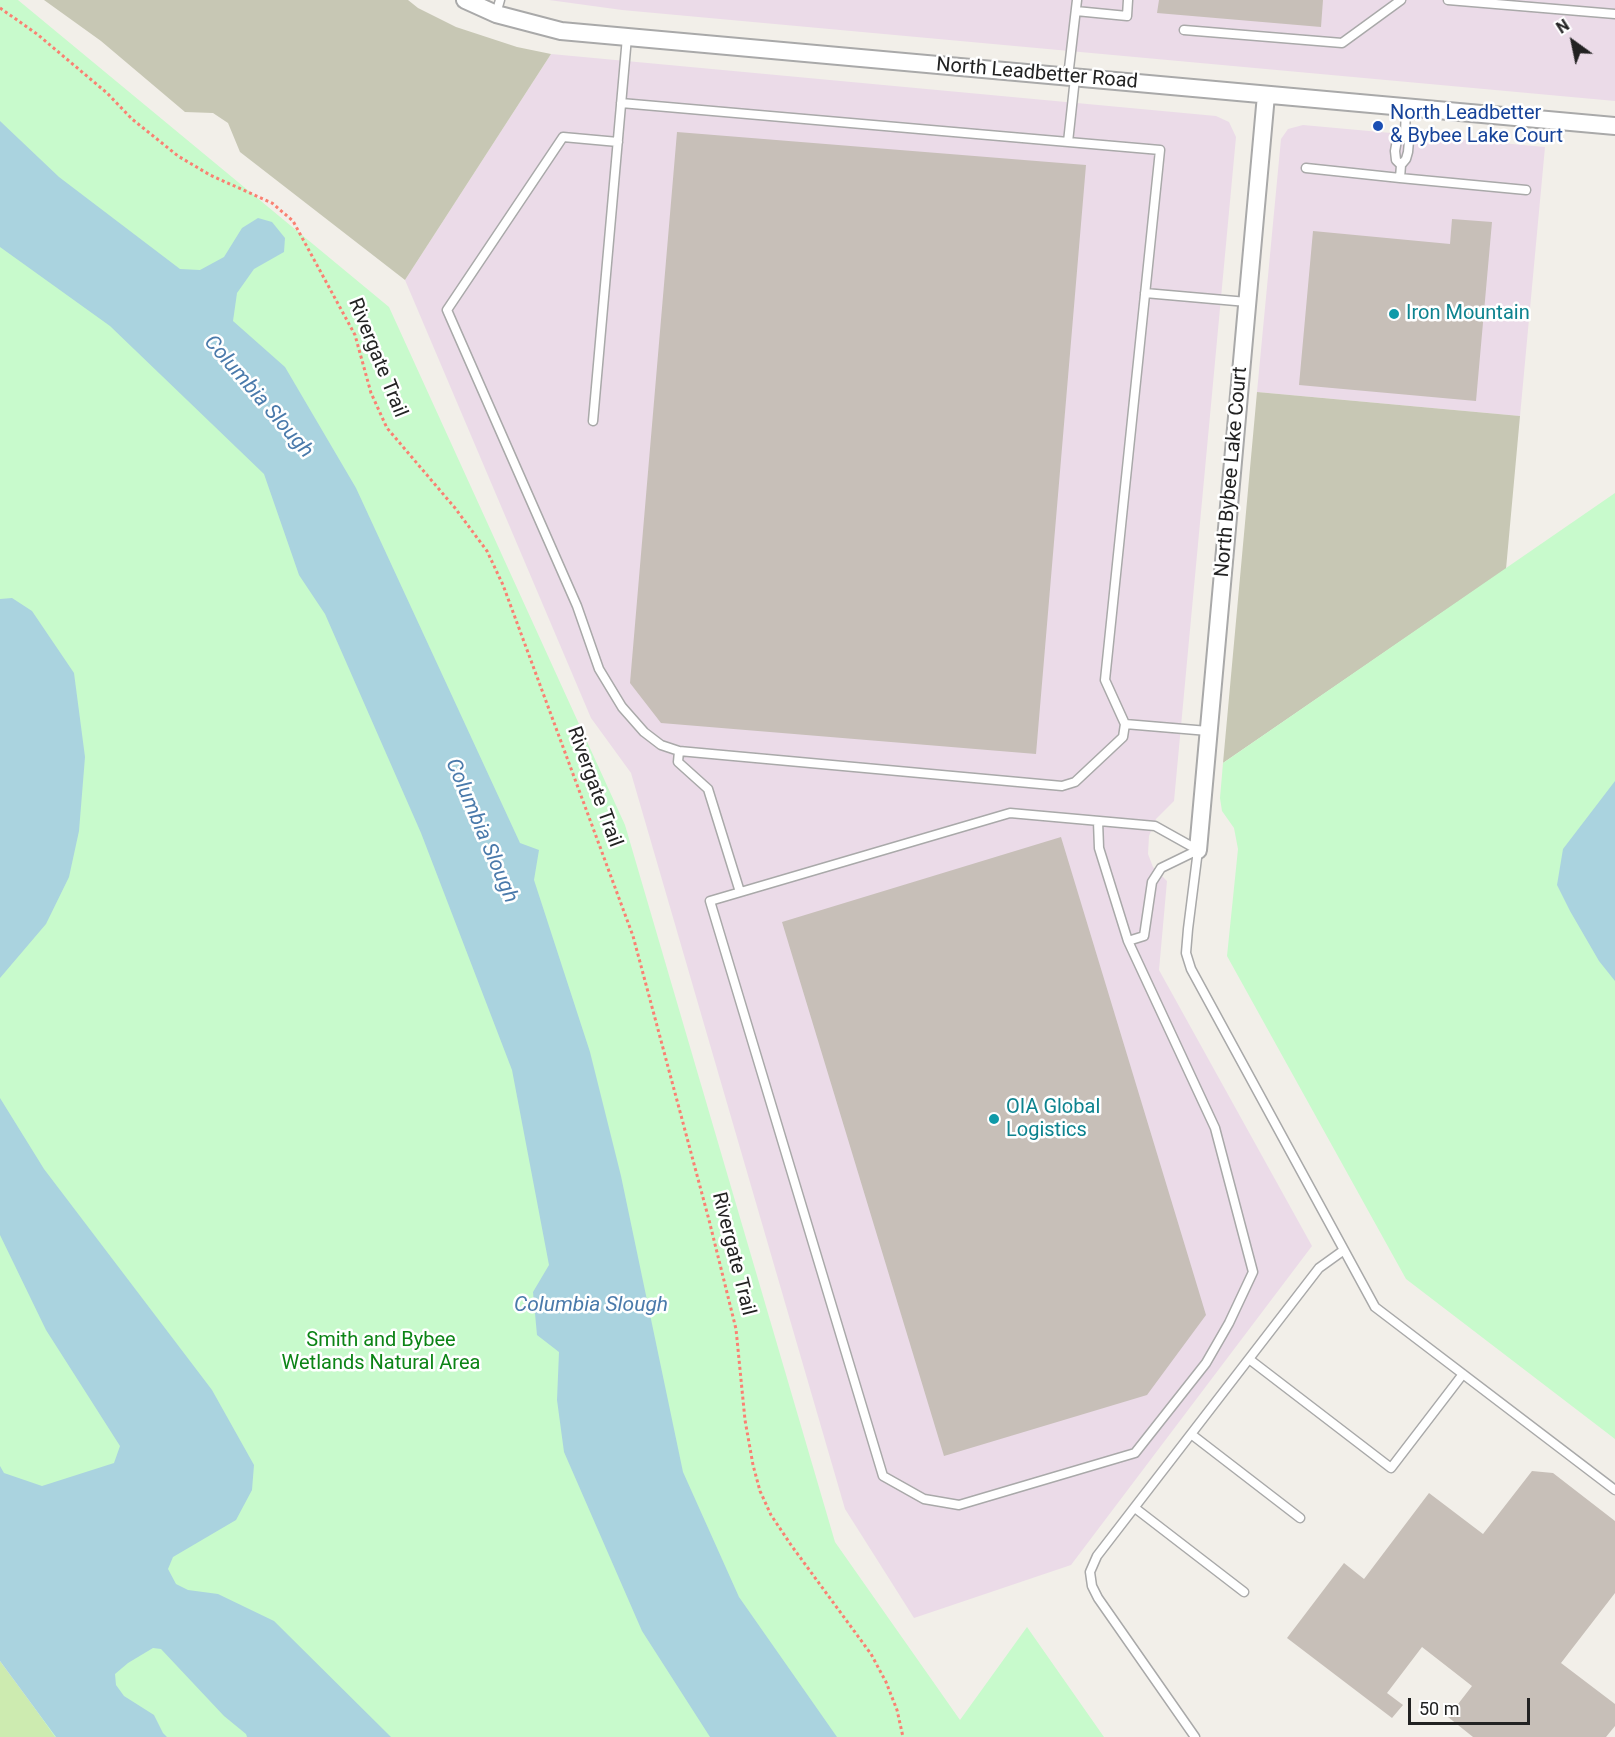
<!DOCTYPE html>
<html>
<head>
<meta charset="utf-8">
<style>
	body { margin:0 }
	#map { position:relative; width:1615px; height:1737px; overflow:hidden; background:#f2efe9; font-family:Roboto,sans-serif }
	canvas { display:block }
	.north { position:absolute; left:1543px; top:12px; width:60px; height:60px; -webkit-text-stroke:4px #fff; paint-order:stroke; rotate:327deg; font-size:16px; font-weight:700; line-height:24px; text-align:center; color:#222 }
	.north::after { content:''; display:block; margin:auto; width:21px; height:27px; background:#222; clip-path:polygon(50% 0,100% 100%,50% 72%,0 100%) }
	.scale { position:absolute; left:1408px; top:1698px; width:122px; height:27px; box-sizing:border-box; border:3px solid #222; border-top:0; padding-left:8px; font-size:18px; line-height:21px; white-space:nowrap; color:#222; -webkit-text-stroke:4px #fff; paint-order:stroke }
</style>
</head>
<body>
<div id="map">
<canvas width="1615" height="1737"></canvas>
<div class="north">N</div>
<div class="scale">50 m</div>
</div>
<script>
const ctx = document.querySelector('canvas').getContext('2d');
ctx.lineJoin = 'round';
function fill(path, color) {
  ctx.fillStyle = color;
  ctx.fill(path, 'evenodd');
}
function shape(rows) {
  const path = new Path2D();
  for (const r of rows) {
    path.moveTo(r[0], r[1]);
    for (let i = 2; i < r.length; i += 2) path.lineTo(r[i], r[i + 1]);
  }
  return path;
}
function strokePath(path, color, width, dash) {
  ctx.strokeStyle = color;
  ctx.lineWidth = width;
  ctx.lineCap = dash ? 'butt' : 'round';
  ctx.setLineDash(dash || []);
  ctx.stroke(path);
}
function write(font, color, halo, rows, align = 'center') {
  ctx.font = font + ' Roboto,sans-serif';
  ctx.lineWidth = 5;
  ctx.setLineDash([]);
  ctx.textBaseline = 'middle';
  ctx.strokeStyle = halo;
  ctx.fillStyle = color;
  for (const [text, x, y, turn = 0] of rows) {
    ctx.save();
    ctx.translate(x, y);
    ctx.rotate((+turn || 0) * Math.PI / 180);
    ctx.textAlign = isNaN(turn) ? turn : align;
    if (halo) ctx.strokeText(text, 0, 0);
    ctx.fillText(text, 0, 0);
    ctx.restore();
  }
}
const industrial = shape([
	[549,0,1615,0,1615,101,622,10],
	[551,54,1216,116,1229,122,1236,137,1174,801,1156,819,1149,836,1148,854,1153,867,1167,881,1159,970,1312,1246,1071,1565,914,1618,845,1509,631,773,591,718,405,280],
	[1303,125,1545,147,1520,416,1257,392,1281,139,1288,129]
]);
const construction = shape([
	[44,0,408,0,418,8,456,27,517,47,551,54,405,280,240,152,228,123,213,113,185,112,101,41],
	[1257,392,1520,416,1506,569,1223,763]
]);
const grass = shape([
	[0,1661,56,1737,0,1737]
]);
const park = shape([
	[0,0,18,0,389,307,625,825,835,1542,960,1720,1027,1627,1104,1737,55,1737,0,1658],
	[1615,493,1615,1439,1406,1279,1227,956,1238,849,1234,828,1222,811,1220,798,1223,763]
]);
const water = shape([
	[0,121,59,177,180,269,200,270,224,257,242,228,258,218,272,222,285,238,284,252,254,269,237,293,233,321,285,367,356,488,520,843,539,850,534,880,590,1052,621,1176,683,1472,739,1597,837,1737,710,1737,642,1631,564,1452,557,1400,559,1352,537,1335,533,1292,549,1265,512,1070,421,833,325,614,299,575,264,474,110,326,0,247],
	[12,598,32,611,74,673,85,757,79,831,69,877,46,924,0,978,0,599],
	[1615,781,1615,981,1599,961,1570,911,1557,885,1563,849],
	[0,1098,44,1169,212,1390,254,1465,252,1490,236,1520,173,1557,168,1569,176,1584,188,1590,218,1594,274,1621,391,1737,247,1737,246,1734,224,1716,161,1649,153,1648,128,1663,115,1674,116,1685,124,1696,154,1715,163,1733,167,1737,56,1737,0,1661,0,1466,4,1473,42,1486,114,1463,120,1446,46,1330,0,1235]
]);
const building = shape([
	[1159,0,1323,0,1321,27,1157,13],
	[677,132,1086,165,1036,754,661,723,630,683],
	[1452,219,1492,222,1476,401,1299,385,1313,231,1450,244],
	[1061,837,1206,1315,1147,1395,944,1456,782,922],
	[1532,1471,1553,1473,1615,1521,1615,1593,1561,1663,1615,1704,1615,1726,1606,1737,1473,1737,1448,1717,1472,1686,1422,1647,1387,1693,1403,1705,1392,1718,1287,1638,1344,1563,1364,1579,1429,1493,1483,1534]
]);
const path = shape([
	[0,8,37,34,107,93,132,119,178,156,210,175,272,203,293,221,355,335,371,393,387,428,455,508,487,551,503,585,633,936,709,1220,736,1329,745,1420,753,1465,760,1491,771,1515,791,1545,871,1654,886,1682,897,1710,903,1737]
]);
const lane = shape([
	[1448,0,1615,14],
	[1076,11,1127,16,1128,0],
	[496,14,500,0],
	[1184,30,1342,43,1401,0],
	[1068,77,1077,0],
	[1405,134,1397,140,1395,151,1396,160,1401,165,1406,159,1408,152,1409,141,1405,134,1406,108],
	[618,142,563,137,447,310,577,606,599,669,622,707,644,732,661,745,679,751,1062,786,1075,782,1123,737,1125,724,1105,680,1160,150,621,103],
	[1068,142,1075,78],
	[1401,165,1400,178,1526,190],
	[1306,168,1400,178],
	[1145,293,1247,302],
	[593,421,627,37],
	[1125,724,1208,731],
	[679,751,678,762,708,789,740,892],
	[1098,821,1099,848,1128,941,1215,1128,1253,1272,1229,1323,1206,1363,1135,1453,959,1505,924,1499,883,1476,710,901,1010,813,1155,826,1198,850],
	[1128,941,1144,936,1152,882,1161,868,1198,850],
	[1344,1250,1375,1307,1615,1490],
	[1249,1359,1391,1468,1463,1374],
	[1191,1434,1300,1518],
	[1135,1508,1244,1592],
	[1195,1737,1098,1598,1092,1586,1090,1572,1097,1556,1319,1268,1344,1250,1191,969,1186,953,1188,929,1198,850]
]);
const street = shape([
	[465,0,496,14,561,31,1615,126],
	[1198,850,1266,95]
]);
const markers = [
	[1378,126,6,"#1a4fb4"],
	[1394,314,6,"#0f9aa8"],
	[994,1119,6,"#0f9aa8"]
];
const streetNames = [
	["North Leadbetter Road",1037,74,5],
	["Rivergate Trail",377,358,68],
	["North Bybee Lake Court",1232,472,-85],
	["Rivergate Trail",594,787,70],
	["Rivergate Trail",733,1254,76]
];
const transitNames = [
	["North Leadbetter",1390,114],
	["& Bybee Lake Court",1390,137]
];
const cultureNames = [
	["Iron Mountain",1406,314],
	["OIA Global",1006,1108],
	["Logistics",1006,1131]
];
const parkNames = [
	["Smith and Bybee",381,1341],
	["Wetlands Natural Area",381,1364]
];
const waterNames = [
	["Columbia Slough",258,397,49],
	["Columbia Slough",481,831,67],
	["Columbia Slough",591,1306]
];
fill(industrial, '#ebdbe8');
fill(construction, '#c7c7b4');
fill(grass, '#cdebb0');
fill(park, '#c8facc');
fill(water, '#aad3df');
fill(building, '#c7bfb8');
strokePath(lane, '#a9a9a9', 11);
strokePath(street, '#a9a9a9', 20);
strokePath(path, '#fa8072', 3, [3, 3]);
strokePath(lane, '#fff', 8);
strokePath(street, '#fff', 16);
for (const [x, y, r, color] of markers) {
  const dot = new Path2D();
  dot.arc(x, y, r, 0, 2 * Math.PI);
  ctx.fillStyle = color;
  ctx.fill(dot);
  strokePath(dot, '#fff', 2);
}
write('20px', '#222', '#fff', streetNames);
write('20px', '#164399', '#fff', transitNames, 'left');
write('20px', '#0d838f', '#fff', cultureNames, 'left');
write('20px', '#0c8416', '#fff', parkNames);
write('italic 21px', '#4a7aab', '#fff', waterNames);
</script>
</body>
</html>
